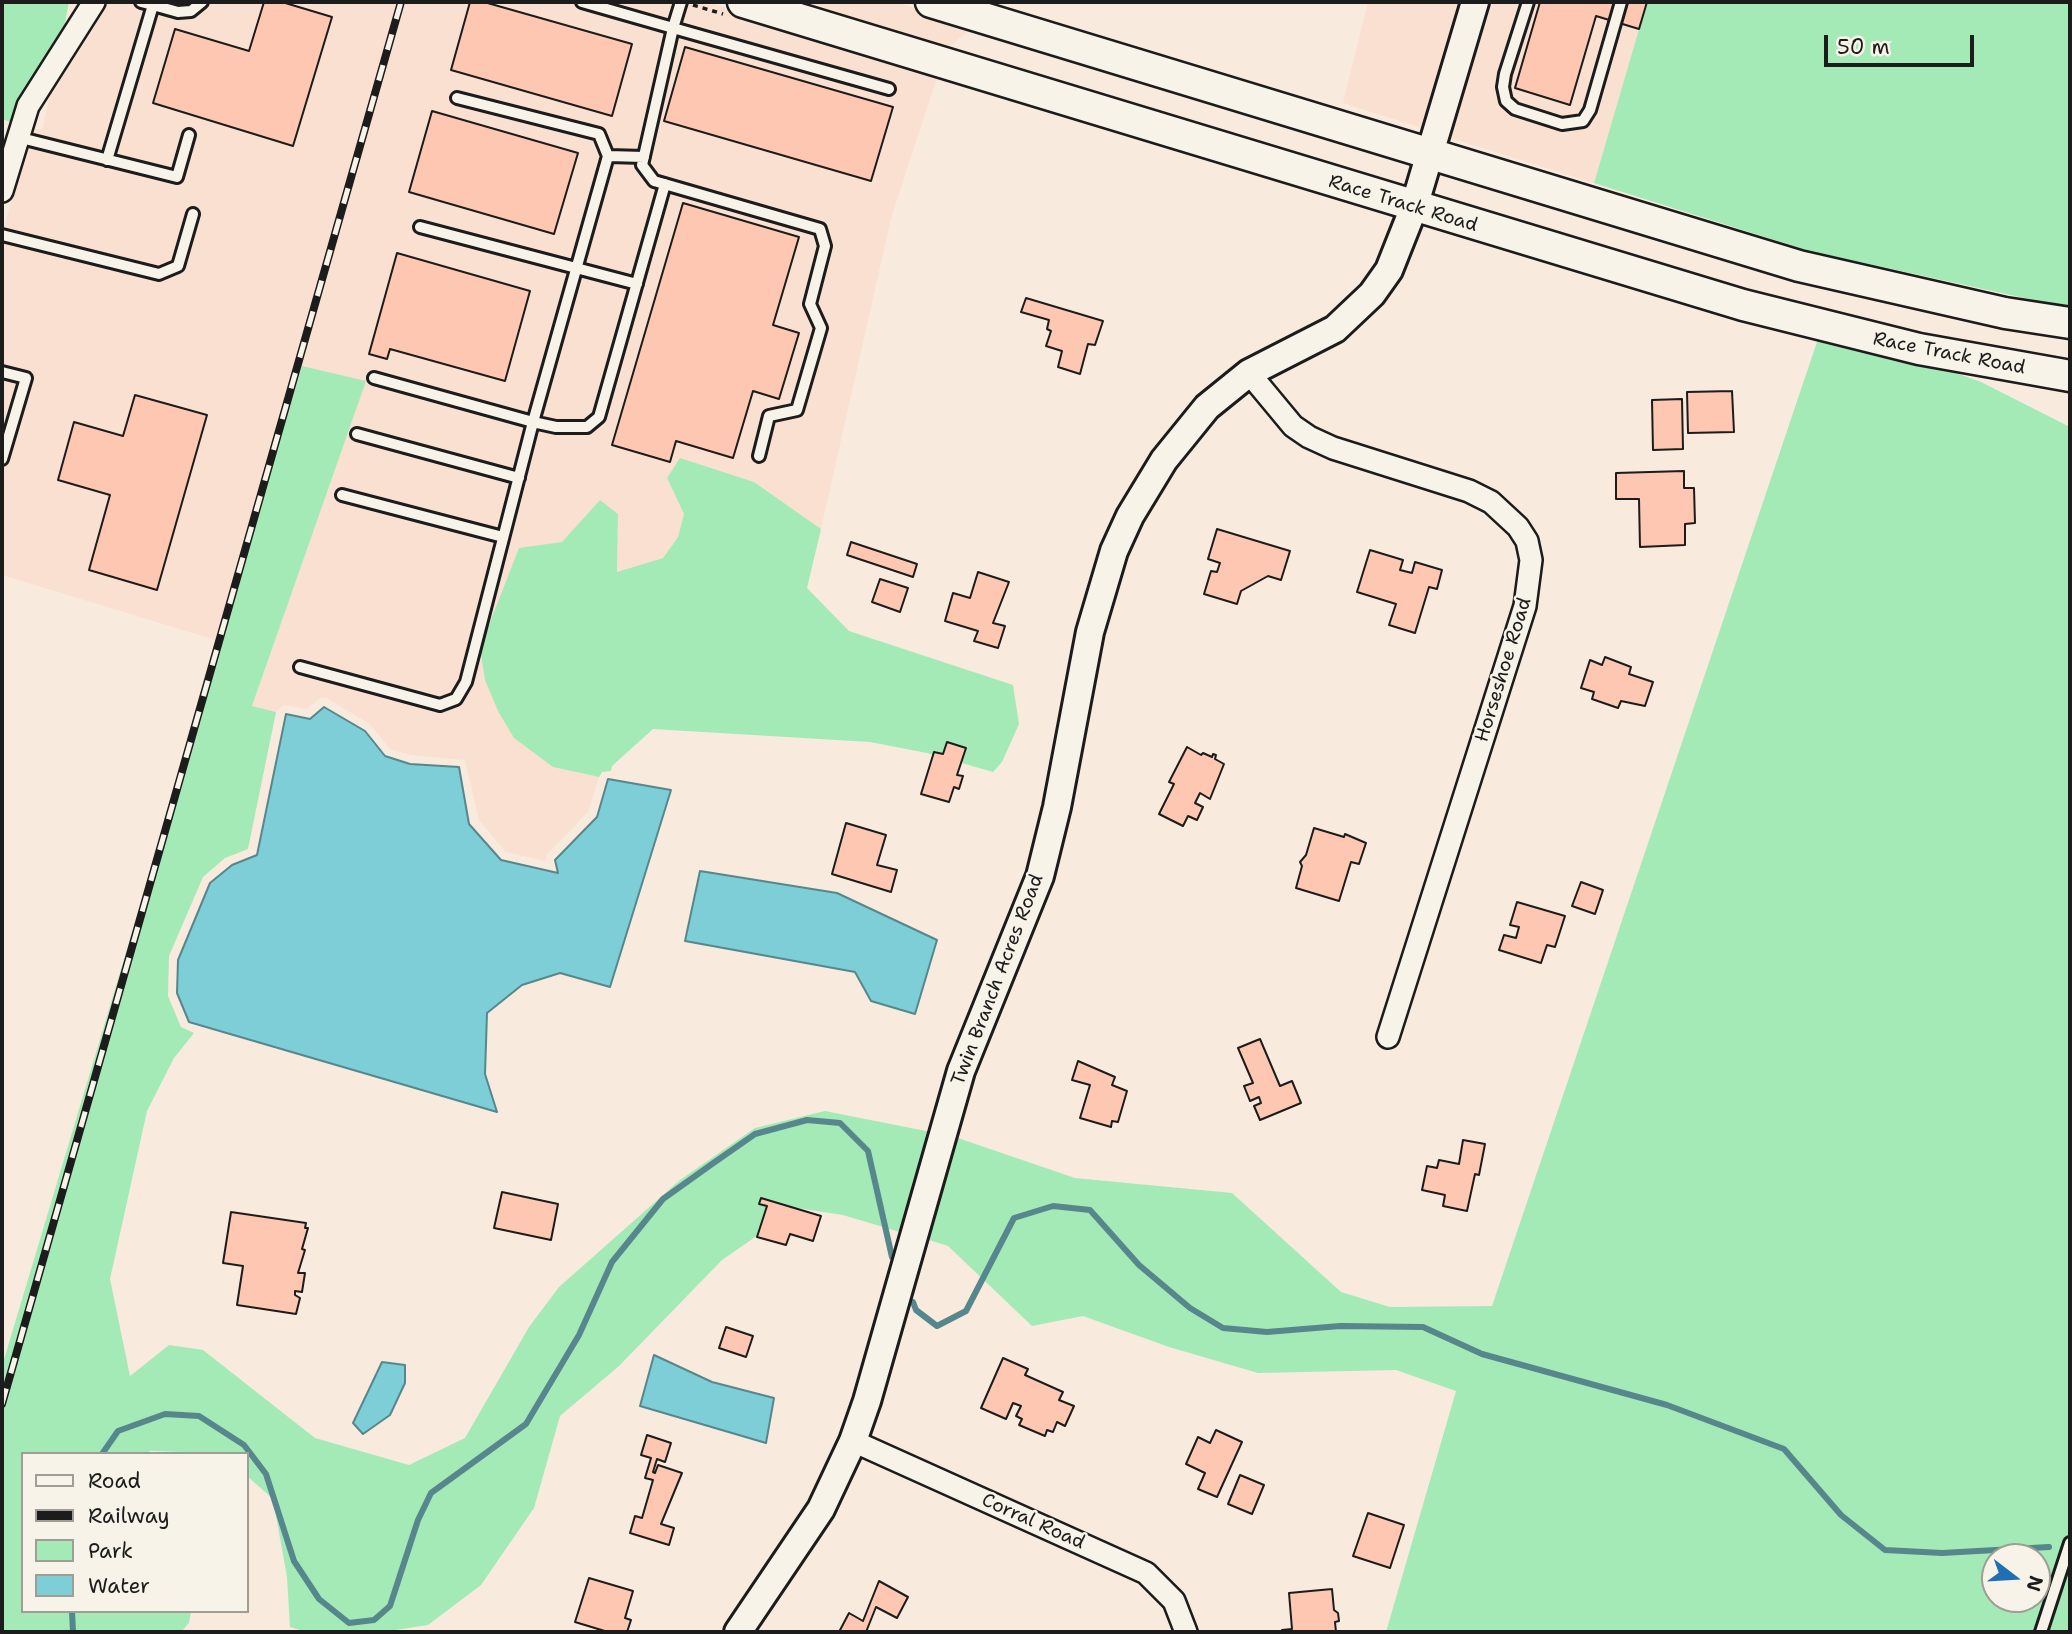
<!DOCTYPE html>
<html>
<head>
<meta charset="utf-8">
<style>
	body { margin:0 }
	#map { position:relative; width:2072px; height:1634px; overflow:hidden; background:#f8eadd; font-family:"Shantell Sans",sans-serif }
	canvas { display:block }
	.frame { position:absolute; inset:0; border:4px solid #1c1c1c; pointer-events:none }
	.legend { position:absolute; left:21px; top:1452px; width:228px; height:161px; box-sizing:border-box; background:#f7f3e8; border:2px solid #9f9d96; margin:0; padding:9px 12px; list-style:none; font-size:21px; color:#1c1c1c }
	.legend li { display:flex; align-items:center; gap:14px; height:35px }
	.legend b { width:35px; border:2px solid #9f9d96 }
	.north { position:absolute; left:1981px; top:1543px; width:70px; height:70px; box-sizing:border-box; background:#f7f3e8; border:2px solid #9f9d96; border-radius:50%; rotate:107deg; font-size:19px; font-weight:700; line-height:28px; text-align:center; color:#1c1c1c }
	.north::after { content:''; display:block; margin:auto; width:24px; height:32px; background:#1f6fb2; clip-path:polygon(50% 0,100% 100%,50% 72%,0 100%) }
	.scale { position:absolute; left:1824px; top:35px; width:150px; height:32px; box-sizing:border-box; border:4px solid #1c1c1c; border-top:0; padding-left:9px; font-size:21px; line-height:24px; white-space:nowrap; color:#1c1c1c; -webkit-text-stroke:5px #f7f3e8; paint-order:stroke }
</style>
</head>
<body>
<div id="map">
<canvas width="2072" height="1634"></canvas>
<div class="frame"></div>
<ul class="legend">
<li><b style="height:9px;background:#f7f3e8"></b>Road</li>
<li><b style="height:9px;background:#1c1c1c"></b>Railway</li>
<li><b style="height:19px;background:#a4eab7"></b>Park</li>
<li><b style="height:19px;background:#7dced7"></b>Water</li>
</ul>
<div class="north">N</div>
<div class="scale">50 m</div>
</div>
<script>
const ctx = document.querySelector('canvas').getContext('2d');
ctx.lineJoin = 'round';
function fill(path, color) {
  ctx.fillStyle = color;
  ctx.fill(path, 'evenodd');
}
function shape(rows) {
  const path = new Path2D();
  for (const r of rows) {
    path.moveTo(r[0], r[1]);
    for (let i = 2; i < r.length; i += 2) path.lineTo(r[i], r[i + 1]);
  }
  return path;
}
function strokePath(path, color, width, dash) {
  ctx.strokeStyle = color;
  ctx.lineWidth = width;
  ctx.lineCap = dash ? 'butt' : 'round';
  ctx.setLineDash(dash || []);
  ctx.stroke(path);
}
function write(font, color, halo, rows, align = 'center') {
  ctx.font = font + ' "Shantell Sans",sans-serif';
  ctx.lineWidth = 5;
  ctx.setLineDash([]);
  ctx.textBaseline = 'middle';
  ctx.strokeStyle = halo;
  ctx.fillStyle = color;
  for (const [text, x, y, turn = 0] of rows) {
    ctx.save();
    ctx.translate(x, y);
    ctx.rotate((+turn || 0) * Math.PI / 180);
    ctx.textAlign = isNaN(turn) ? turn : align;
    if (halo) ctx.strokeText(text, 0, 0);
    ctx.fillText(text, 0, 0);
    ctx.restore();
  }
}
const built = shape([
	[107,2,707,2,939,72,891,218,821,529,754,482,680,459,667,478,684,514,678,537,663,558,617,572,618,514,600,500,562,542,553,767,599,777,588,812,547,854,545,861,506,852,479,820,465,760,411,755,390,749,370,724,326,698,320,698,307,709,284,705,276,712,252,707,365,381,302,367,219,641,2,575,2,234,32,128,42,130,50,95,95,26],
	[778,2,895,2,975,26,946,49],
	[1368,2,1463,2,1425,129,1343,103],
	[1487,2,1647,2,1594,183,1447,137]
]);
const green = shape([
	[2,2,69,2,63,33,18,100,10,122,2,119],
	[1647,2,2070,2,2070,308,1860,262,1844,262,1594,183],
	[1819,336,1920,360,1981,382,2070,427,2070,1632,1386,1632,1456,1391,1396,1370,1258,1373,1169,1347,1083,1316,1032,1326,948,1246,926,1239,955,1137,1075,1178,1232,1193,1341,1292,1390,1307,1492,1306],
	[1995,1557,2037,1557,2037,1599,1995,1599],
	[302,366,366,381,252,706,276,712,248,849,225,858,203,877,169,956,168,996,181,1027,194,1033,174,1058,147,1111,110,1279,130,1376,169,1345,203,1350,315,1438,409,1465,465,1438,529,1327,559,1287,680,1180,755,1128,825,1111,931,1132,903,1233,843,1215,797,1208,722,1260,619,1366,560,1416,534,1508,481,1585,428,1625,382,1632,307,1632,290,1627,287,1577,273,1499,247,1476,247,1454,150,1451,148,1454,23,1454,23,1611,191,1611,189,1623,181,1632,2,1632,2,1366],
	[680,458,754,482,821,529,807,588,849,631,1013,685,1019,724,1002,762,993,772,927,753,870,742,653,729,612,766,611,771,602,772,599,777,553,767,514,738,498,711,485,680,480,648,519,548,562,542,600,500,618,514,617,572,663,558,678,537,684,514,667,478]
]);
const water = shape([
	[324,707,365,731,385,756,410,764,459,767,469,824,501,860,558,873,555,860,597,817,608,779,671,790,610,987,560,973,522,985,487,1013,485,1074,497,1112,189,1022,177,993,178,960,210,883,232,865,257,855,286,714,310,719,324,707],
	[700,871,837,893,937,940,915,1014,871,1001,855,972,685,941,700,871],
	[654,1355,712,1382,774,1398,766,1443,640,1406,654,1355],
	[382,1362,405,1365,405,1383,390,1415,363,1434,353,1423,382,1362]
]);
const stream = shape([
	[913,1302,916,1310,937,1326,966,1311,1014,1218,1053,1206,1090,1210,1139,1265,1190,1308,1223,1328,1267,1332,1340,1326,1423,1327,1482,1354,1667,1405,1784,1449,1841,1515,1885,1550,1942,1553,2049,1547],
	[102,1454,118,1431,165,1414,199,1416,244,1445,266,1474,294,1561,319,1599,349,1623,374,1620,390,1606,418,1520,431,1493,526,1424,579,1335,612,1262,663,1199,712,1164,755,1134,807,1120,840,1123,868,1151,892,1257],
	[72,1611,73,1632]
]);
const building = shape([
	[264,2,282,2,332,17,293,146,153,103,175,29,249,51,264,2],
	[470,2,484,2,632,44,612,116,451,70,470,2],
	[1540,2,1647,2,1639,29,1596,16,1570,105,1515,88,1540,2],
	[685,47,893,107,871,181,664,121,685,47],
	[432,111,578,153,554,234,409,192,432,111],
	[683,203,799,237,773,325,799,333,779,399,753,391,733,458,676,441,670,462,612,445,683,203],
	[397,253,530,291,505,381,390,349,387,359,369,354,397,253],
	[1026,298,1103,321,1095,345,1088,344,1080,374,1058,367,1062,351,1046,346,1051,331,1047,329,1049,320,1021,312,1026,298],
	[1732,391,1734,432,1688,433,1687,392,1732,391],
	[135,395,207,415,157,590,89,570,110,495,58,480,74,422,123,436,135,395],
	[1682,399,1683,449,1653,450,1652,400,1682,399],
	[1684,471,1684,488,1694,488,1695,523,1685,524,1685,545,1640,547,1639,499,1616,499,1616,473,1684,471],
	[1217,529,1290,551,1281,580,1268,576,1241,591,1237,604,1204,594,1211,571,1217,572,1220,563,1208,559,1217,529],
	[851,542,917,564,913,577,847,555,851,542],
	[1370,550,1403,560,1400,570,1412,573,1415,562,1442,570,1437,589,1429,587,1415,633,1389,625,1396,604,1357,592,1370,550],
	[978,572,1009,582,993,623,1005,626,998,648,974,641,978,631,945,621,953,593,970,598,978,572],
	[880,579,908,588,900,612,872,602,880,579],
	[1605,657,1631,667,1629,674,1653,682,1645,706,1621,701,1618,708,1592,699,1594,692,1581,688,1590,660,1602,665,1605,657],
	[947,742,966,748,957,775,963,776,959,789,954,787,949,802,921,794,934,752,943,754,947,742],
	[1187,747,1201,755,1203,753,1212,757,1213,754,1216,755,1215,759,1224,764,1210,799,1200,793,1195,803,1203,807,1197,820,1188,816,1183,826,1159,814,1174,784,1169,782,1187,747],
	[846,823,886,835,877,865,897,870,891,892,832,874,846,823],
	[1314,828,1344,837,1345,834,1366,843,1359,864,1351,862,1339,901,1296,888,1302,866,1300,862,1306,855,1314,828],
	[1581,882,1603,890,1595,914,1572,906,1581,882],
	[1517,902,1565,916,1555,947,1547,945,1541,963,1499,950,1504,935,1516,938,1519,927,1510,925,1517,902],
	[1260,1039,1280,1086,1292,1081,1301,1103,1260,1120,1254,1106,1261,1103,1259,1097,1250,1101,1244,1086,1253,1083,1238,1048,1260,1039],
	[1078,1061,1115,1077,1112,1085,1127,1091,1118,1122,1112,1121,1111,1127,1080,1118,1090,1085,1072,1080,1078,1061],
	[1463,1140,1485,1144,1479,1175,1475,1174,1467,1211,1443,1206,1445,1195,1422,1190,1427,1166,1437,1168,1439,1160,1459,1164,1463,1140],
	[502,1192,558,1204,551,1240,494,1228,502,1192],
	[761,1198,821,1216,813,1241,790,1234,786,1245,757,1237,767,1206,759,1204,761,1198],
	[231,1212,306,1223,305,1228,308,1228,302,1249,305,1250,298,1273,305,1273,302,1292,295,1291,295,1295,300,1298,296,1314,237,1305,243,1266,223,1263,231,1212],
	[726,1327,753,1336,746,1357,719,1348,726,1327],
	[1003,1358,1028,1369,1025,1375,1063,1392,1059,1400,1074,1406,1065,1426,1057,1422,1053,1432,1047,1430,1045,1436,1019,1425,1022,1419,1016,1416,1021,1406,1013,1403,1006,1419,981,1408,1003,1358],
	[1216,1430,1242,1442,1217,1497,1198,1489,1205,1473,1186,1464,1198,1437,1210,1443,1216,1430],
	[647,1435,671,1443,665,1462,657,1459,653,1472,655,1473,658,1465,682,1473,661,1524,674,1528,669,1545,630,1533,635,1516,642,1518,653,1480,645,1478,651,1458,641,1455,647,1435],
	[1240,1475,1264,1485,1252,1514,1228,1504,1240,1475],
	[1368,1513,1404,1525,1390,1568,1353,1556,1368,1513],
	[589,1578,633,1591,625,1618,631,1620,627,1632,608,1632,575,1622,589,1578],
	[879,1581,908,1597,897,1618,876,1607,866,1632,839,1632,849,1613,863,1621,879,1581],
	[1332,1589,1334,1610,1338,1613,1339,1621,1335,1622,1336,1632,1282,1632,1282,1630,1292,1629,1289,1593,1332,1589]
]);
const path = shape([
	[693,5,723,14]
]);
const service = shape([
	[154,2,153,5,178,12,191,11,202,2],
	[582,2,673,28,642,165,654,181,820,229,825,246,810,304,821,328,797,410,769,416,759,456],
	[681,2,673,28,889,89],
	[1528,2,1505,74,1503,87,1506,101,1515,109,1562,124,1583,121,1590,110,1621,2],
	[457,98,599,134,608,156],
	[17,137,177,177,189,135],
	[644,157,608,156,533,422,556,427,587,427,599,417,665,184],
	[107,160,153,5,141,2],
	[420,227,637,284],
	[2,235,159,274,178,266,193,214],
	[2,372,26,378,2,459],
	[357,434,519,478],
	[342,495,503,537],
	[300,667,440,705,456,699,466,682,533,422,374,378],
	[2041,1632,2070,1543]
]);
const minor = shape([
	[2,191,28,106,94,2],
	[1249,373,1293,426,1309,437,1333,448,1469,491,1491,502,1518,527,1527,541,1531,560,1525,606,1388,1037],
	[853,1441,1146,1573,1174,1601,1186,1632]
]);
const tertiary = shape([
	[738,1632,821,1509,853,1441,867,1401,961,1071,1040,876,1057,807,1090,632,1114,551,1130,516,1164,460,1207,407,1249,373,1335,329,1372,294,1389,270,1414,207,1475,2]
]);
const secondary = shape([
	[743,2,1743,305,1919,349,2070,376],
	[931,2,1799,266,2005,313,2070,323]
]);
const rail = shape([
	[2,1404,401,2]
]);
const streetNames = [
	["Race Track Road",1403,204,17],
	["Race Track Road",1949,354,11],
	["Horseshoe Road",1504,670,-73],
	["Twin Branch Acres Road",998,980,-69],
	["Corral Road",1033,1522,24]
];
fill(built, '#fae0d0');
fill(green, '#a4eab7');
fill(water, '#7dced7');
strokePath(water, '#56878c', 2);
strokePath(stream, '#56878c', 6);
fill(building, '#fec7b2');
strokePath(building, '#1c1c1c', 2);
strokePath(service, '#1c1c1c', 16);
strokePath(minor, '#1c1c1c', 26);
strokePath(tertiary, '#1c1c1c', 32);
strokePath(secondary, '#1c1c1c', 35);
strokePath(path, '#1c1c1c', 3.5, [5, 5]);
strokePath(service, '#f7f3e8', 10);
strokePath(minor, '#f7f3e8', 21);
strokePath(tertiary, '#f7f3e8', 26);
strokePath(secondary, '#f7f3e8', 30);
strokePath(rail, '#1c1c1c', 8);
strokePath(rail, '#f7f3e8', 5, [16]);
write('19px', '#1c1c1c', '#f7f3e8', streetNames);
</script>
</body>
</html>
